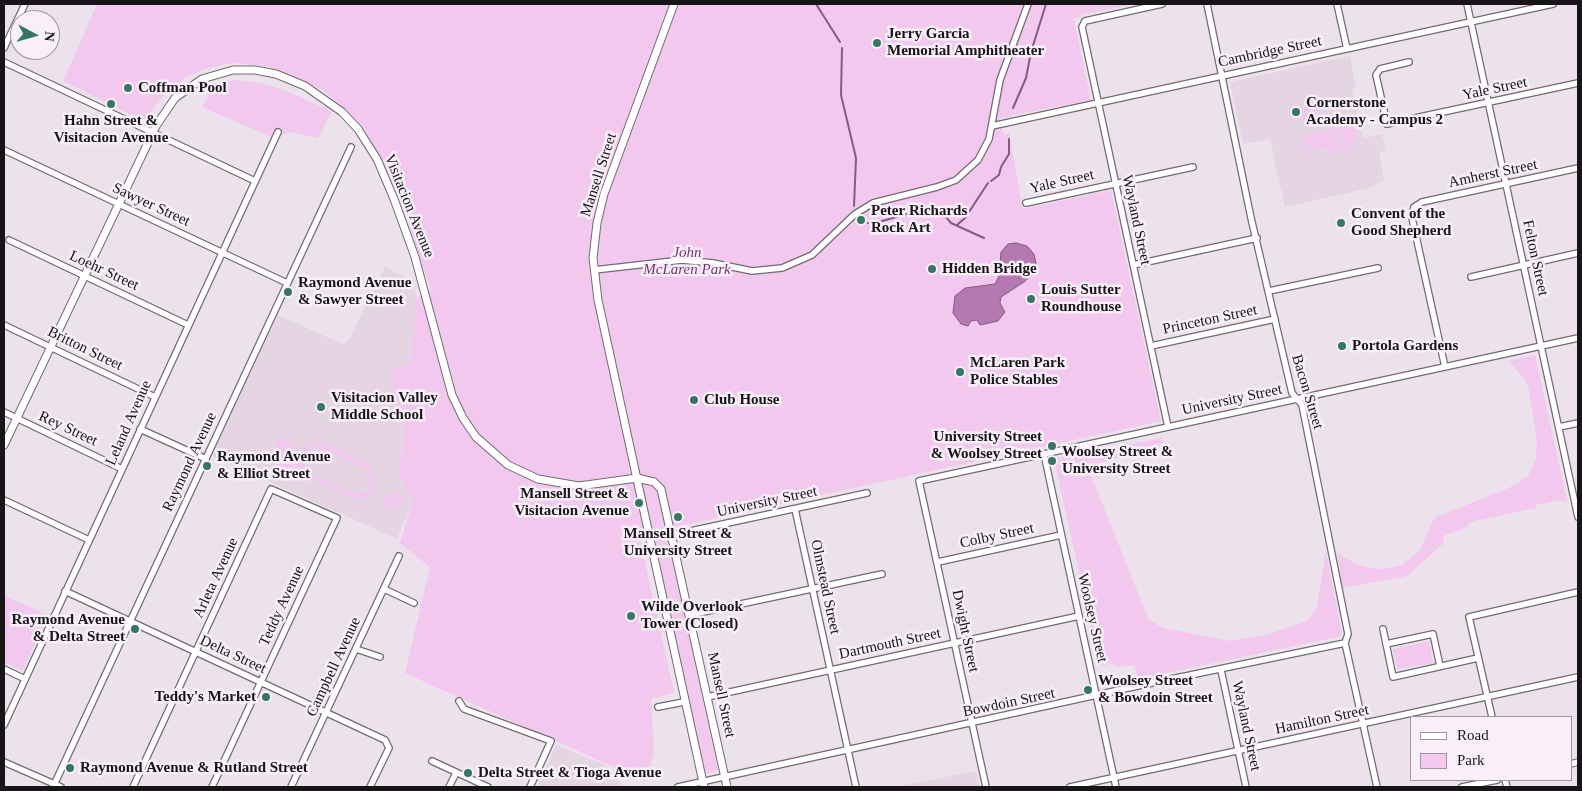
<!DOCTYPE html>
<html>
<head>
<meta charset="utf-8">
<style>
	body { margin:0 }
	#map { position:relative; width:1582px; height:791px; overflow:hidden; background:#ece2eb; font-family:Georgia,serif }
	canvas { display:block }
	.frame { position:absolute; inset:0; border:5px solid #181518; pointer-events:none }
	.legend { position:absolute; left:1410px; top:716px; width:162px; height:65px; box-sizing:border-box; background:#f9eff8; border:1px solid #9f989e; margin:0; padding:6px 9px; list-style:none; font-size:15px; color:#181518 }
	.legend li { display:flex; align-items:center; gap:10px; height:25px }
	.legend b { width:25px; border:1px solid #9f989e }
	.north { position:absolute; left:10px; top:10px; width:50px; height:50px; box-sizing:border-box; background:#f9eff8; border:1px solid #9f989e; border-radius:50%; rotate:96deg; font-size:14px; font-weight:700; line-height:20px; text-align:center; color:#181518 }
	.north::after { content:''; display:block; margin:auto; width:18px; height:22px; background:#357666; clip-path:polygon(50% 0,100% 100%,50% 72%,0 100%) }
</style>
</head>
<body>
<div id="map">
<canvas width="1582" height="791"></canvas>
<div class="frame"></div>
<ul class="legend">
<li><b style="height:6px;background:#fff"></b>Road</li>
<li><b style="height:14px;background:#f2c8ef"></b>Park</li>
</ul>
<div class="north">N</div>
</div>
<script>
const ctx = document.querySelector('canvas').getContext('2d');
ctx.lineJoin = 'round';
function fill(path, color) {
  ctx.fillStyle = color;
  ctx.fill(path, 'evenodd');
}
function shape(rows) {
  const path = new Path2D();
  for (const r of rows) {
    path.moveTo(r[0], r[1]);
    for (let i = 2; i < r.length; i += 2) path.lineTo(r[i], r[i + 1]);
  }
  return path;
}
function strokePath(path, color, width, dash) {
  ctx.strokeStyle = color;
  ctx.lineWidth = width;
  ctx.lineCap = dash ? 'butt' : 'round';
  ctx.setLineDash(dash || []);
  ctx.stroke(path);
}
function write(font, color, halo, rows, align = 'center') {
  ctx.font = font + ' Georgia,serif';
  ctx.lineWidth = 5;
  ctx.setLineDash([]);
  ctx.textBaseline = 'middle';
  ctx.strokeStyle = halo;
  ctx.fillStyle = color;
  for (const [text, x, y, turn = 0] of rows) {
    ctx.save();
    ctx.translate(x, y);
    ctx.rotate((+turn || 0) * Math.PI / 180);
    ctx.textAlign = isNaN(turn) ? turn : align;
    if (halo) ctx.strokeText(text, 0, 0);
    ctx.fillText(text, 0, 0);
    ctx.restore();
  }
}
const built = shape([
	[1350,56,1356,88,1352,89,1363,138,1382,134,1386,151,1379,152,1384,180,1370,188,1285,207,1270,139,1243,144,1230,82],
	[385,267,413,281,417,298,399,477,413,500,397,539,212,456,278,315,343,344,349,340],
	[556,745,605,765,624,787,538,787],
	[976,771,980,787,894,787]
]);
const green = shape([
	[97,4,1134,4,1085,14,1074,19,1091,100,1013,115,1011,117,1000,118,1004,136,1009,132,1023,209,1111,190,1161,421,666,529,718,770,708,774,704,773,652,532,639,535,674,693,651,699,654,754,645,781,405,673,430,567,400,543,413,500,399,477,405,418,395,413,393,367,410,365,417,298,431,290,402,205,365,129,323,90,267,66,232,63,204,69,183,79,157,102,146,122,63,81],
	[234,80,260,83,279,88,332,111,318,138,291,132,273,138,202,107,215,83],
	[1317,106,1320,123,1304,126,1301,110],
	[1351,114,1357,141,1350,142,1351,150,1343,152,1341,144,1337,146,1338,153,1330,155,1328,147,1307,151,1304,135,1328,130,1332,146,1330,130,1338,128,1342,144,1344,144,1338,117],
	[1535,355,1567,501,1561,502,1561,500,1536,505,1536,508,1474,521,1461,530,1443,536,1444,543,1407,576,1343,588,1337,553,1357,564,1369,568,1384,569,1402,565,1420,550,1432,522,1436,517,1511,487,1528,476,1536,458,1537,441,1529,390,1526,381,1509,361],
	[279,438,295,445,289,457,295,460,290,471,269,461],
	[1162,438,1163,443,1097,464,1091,475,1148,618,1162,628,1231,641,1269,634,1307,621,1317,607,1326,550,1342,636,1138,679,1134,665,1117,667,1111,663,1100,667,1054,459],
	[314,442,324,443,370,465,377,478,374,492,365,498,354,499,305,476,298,467,298,457,303,447],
	[321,447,367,469,372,481,368,491,355,494,307,472,303,463,305,453,311,448],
	[400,491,405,501,387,512,381,501],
	[4,595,48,616,22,671,4,662],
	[1429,641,1433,663,1397,669,1393,649]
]);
const water = shape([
	[1016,243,1027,246,1034,254,1036,263,1032,275,1024,282,1001,297,1000,303,1005,312,998,321,980,325,977,320,971,321,968,326,961,324,953,313,955,296,965,288,995,284,999,276,1001,252,1008,244,1016,243]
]);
const stream = shape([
	[816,4,840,42],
	[842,48,841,95,856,158,854,206],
	[1013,108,1026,78,1031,52,1046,4],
	[991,181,999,175,1001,167,1009,154,1009,139],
	[920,212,946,217,951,223,984,238],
	[859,218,862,221],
	[868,223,875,223,914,212],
	[957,225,965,218,988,183]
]);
const minor = shape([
	[1162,4,1085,21,1082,27,1168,427],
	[1207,4,1251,218,1292,393,1302,405,1348,634,1345,643,1377,787],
	[1337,4,1347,49],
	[1467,4,1578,517],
	[4,48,25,4],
	[4,62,255,181],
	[1409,62,1380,69,1376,75,1387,124,1578,83],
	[992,126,1553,4],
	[4,150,287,283],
	[1026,203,1193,167],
	[9,240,188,325],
	[1133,265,1257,238],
	[594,270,682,260,713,263,752,271,782,268,812,255,855,214,873,203,937,187,956,180,978,160,989,139,1000,80,1028,4],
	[1471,277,1578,253],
	[1269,291,1378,268],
	[4,325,155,397],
	[1151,346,1275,319],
	[1445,367,1412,218,1414,207,1422,202,1578,168],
	[4,412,122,469],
	[1559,427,1578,423],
	[140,429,206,459],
	[1044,454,1116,787],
	[4,500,89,540],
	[795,509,856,787],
	[672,535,867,493],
	[938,562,1061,535],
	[384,589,414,603],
	[65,591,385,740,389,748,370,787],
	[689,615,882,574],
	[1383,629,1393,677,1478,658],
	[1386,644,1433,634,1440,666],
	[356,649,380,657],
	[4,669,25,679],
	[1221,670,1246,787],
	[707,697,1079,616],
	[459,701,464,709,551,741,530,787],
	[658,707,684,702],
	[1492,717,1469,617,1578,592],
	[4,725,278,132],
	[432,761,488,787],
	[4,762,61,787],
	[1571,764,1578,762],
	[1505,780,1507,787],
	[53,787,351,147],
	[133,787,271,489,337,518,212,787],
	[291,787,399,556],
	[449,787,456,773],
	[678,787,1142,685,1345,643],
	[986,787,919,481,1578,338],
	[1070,787,1578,677],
	[1462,787,1497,780]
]);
const tertiary = shape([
	[674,4,604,194,597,223,593,258,598,300,704,787],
	[4,445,156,126,175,98,202,79,233,70,255,70,276,74,305,86,342,112,358,129,377,159,394,199,415,257,452,395,463,418,476,437,508,465,538,479,579,486,637,478,654,482,661,489,727,787]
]);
const markers = [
	[877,43,5,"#357666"],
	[128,88,5,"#357666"],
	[111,104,5,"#357666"],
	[1296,112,5,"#357666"],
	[861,220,5,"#357666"],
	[1341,223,5,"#357666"],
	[932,269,5,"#357666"],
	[288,292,5,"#357666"],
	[1031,299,5,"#357666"],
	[1342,346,5,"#357666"],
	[960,372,5,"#357666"],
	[694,400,5,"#357666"],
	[321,407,5,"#357666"],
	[1052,446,5,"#357666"],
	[1052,461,5,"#357666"],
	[207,466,5,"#357666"],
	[639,503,5,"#357666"],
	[678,517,5,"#357666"],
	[631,616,5,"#357666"],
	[135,629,5,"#357666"],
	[1088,690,5,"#357666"],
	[266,697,5,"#357666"],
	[70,768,5,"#357666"],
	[468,773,5,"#357666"]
];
const poiNames = [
	["Jerry Garcia",887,34],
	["Memorial Amphitheater",887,51],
	["Coffman Pool",138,88],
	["Cornerstone",1306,103],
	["Academy - Campus 2",1306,120],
	["Hahn Street &",111,121,"center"],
	["Visitacion Avenue",111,138,"center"],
	["Peter Richards",871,211],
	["Rock Art",871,228],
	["Convent of the",1351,214],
	["Good Shepherd",1351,231],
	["Hidden Bridge",942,269],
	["Raymond Avenue",298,283],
	["& Sawyer Street",298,300],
	["Louis Sutter",1041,290],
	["Roundhouse",1041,307],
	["Portola Gardens",1352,346],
	["McLaren Park",970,363],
	["Police Stables",970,380],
	["Visitacion Valley",331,398],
	["Middle School",331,415],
	["Club House",704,400],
	["University Street",1042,437,"right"],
	["& Woolsey Street",1042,454,"right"],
	["Woolsey Street &",1062,452],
	["University Street",1062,469],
	["Raymond Avenue",217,457],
	["& Elliot Street",217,474],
	["Mansell Street &",629,494,"right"],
	["Visitacion Avenue",629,511,"right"],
	["Mansell Street &",678,534,"center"],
	["University Street",678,551,"center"],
	["Wilde Overlook",641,607],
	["Tower (Closed)",641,624],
	["Raymond Avenue",125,620,"right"],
	["& Delta Street",125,637,"right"],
	["Woolsey Street",1098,681],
	["& Bowdoin Street",1098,698],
	["Teddy's Market",256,697,"right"],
	["Raymond Avenue & Rutland Street",80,768],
	["Delta Street & Tioga Avenue",478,773]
];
const streetNames = [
	["Cambridge Street",1270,52,-12],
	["Yale Street",1495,89,-12],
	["Amherst Street",1493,174,-12],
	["Mansell Street",599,175,-72],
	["Yale Street",1062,182,-13],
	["Sawyer Street",151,205,25],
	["Visitacion Avenue",409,206,68],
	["Wayland Street",1136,220,78],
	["Felton Street",1535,258,78],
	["Loehr Street",104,271,25],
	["Princeton Street",1210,320,-12],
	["Britton Street",85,349,26],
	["Bacon Street",1307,392,73],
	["University Street",1232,400,-12],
	["Leland Avenue",129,423,-66],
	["Rey Street",68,429,25],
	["Raymond Avenue",190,462,-65],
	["University Street",767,502,-12],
	["Colby Street",997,536,-12],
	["Arleta Avenue",216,578,-65],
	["Olmstead Street",825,587,78],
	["Teddy Avenue",282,606,-65],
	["Woolsey Street",1092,618,77],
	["Dwight Street",965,631,78],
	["Dartmouth Street",890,644,-12],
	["Delta Street",233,655,25],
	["Campbell Avenue",334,667,-65],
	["Mansell Street",721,695,78],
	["Bowdoin Street",1009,703,-12],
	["Hamilton Street",1322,720,-12],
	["Wayland Street",1246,726,78]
];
const parkNames = [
	["John",687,253],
	["McLaren Park",687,270]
];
fill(built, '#e5d5e3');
fill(green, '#f2c8ef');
fill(water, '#b479b1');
strokePath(water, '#855b83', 1);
strokePath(stream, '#855b83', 2);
strokePath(minor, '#736a72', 8);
strokePath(tertiary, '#736a72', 9);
strokePath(minor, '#fff', 5.5);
strokePath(tertiary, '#fff', 7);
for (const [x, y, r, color] of markers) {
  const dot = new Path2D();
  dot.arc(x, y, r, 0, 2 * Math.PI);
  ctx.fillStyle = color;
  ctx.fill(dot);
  strokePath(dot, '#f9eff8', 2);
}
write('bold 15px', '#181518', '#f9eff8', poiNames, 'left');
write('15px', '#181518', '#f9eff8', streetNames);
write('italic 15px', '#793176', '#f9eff8', parkNames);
</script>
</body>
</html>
